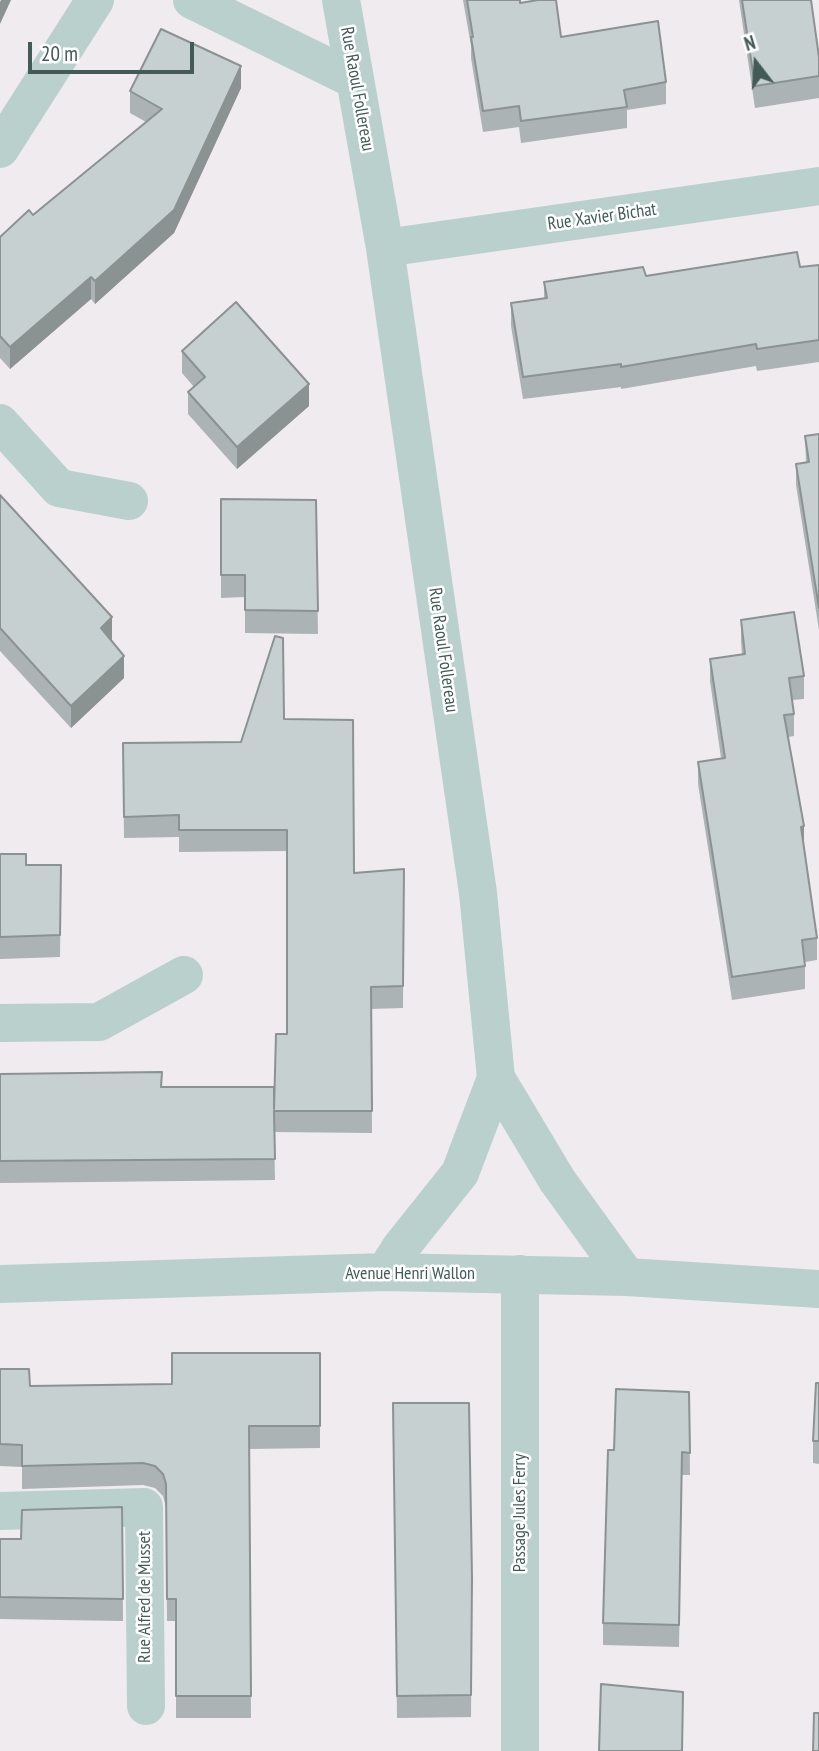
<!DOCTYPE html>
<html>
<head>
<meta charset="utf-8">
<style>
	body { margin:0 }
	#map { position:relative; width:819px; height:1751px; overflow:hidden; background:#efebee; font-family:"PT Sans Narrow",sans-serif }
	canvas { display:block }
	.north { position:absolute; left:721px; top:28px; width:70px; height:70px; -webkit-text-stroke:5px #fff; paint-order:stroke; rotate:343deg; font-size:19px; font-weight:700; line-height:28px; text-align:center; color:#425b56 }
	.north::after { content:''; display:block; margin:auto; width:24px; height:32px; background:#425b56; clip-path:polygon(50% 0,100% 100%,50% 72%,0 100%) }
	.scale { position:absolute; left:28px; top:42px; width:166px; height:32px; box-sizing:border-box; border:4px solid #425b56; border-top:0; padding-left:9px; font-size:21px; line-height:24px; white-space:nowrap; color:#425b56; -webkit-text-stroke:5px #fff; paint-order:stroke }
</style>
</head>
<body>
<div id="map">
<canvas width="819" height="1751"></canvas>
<div class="north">N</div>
<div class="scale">20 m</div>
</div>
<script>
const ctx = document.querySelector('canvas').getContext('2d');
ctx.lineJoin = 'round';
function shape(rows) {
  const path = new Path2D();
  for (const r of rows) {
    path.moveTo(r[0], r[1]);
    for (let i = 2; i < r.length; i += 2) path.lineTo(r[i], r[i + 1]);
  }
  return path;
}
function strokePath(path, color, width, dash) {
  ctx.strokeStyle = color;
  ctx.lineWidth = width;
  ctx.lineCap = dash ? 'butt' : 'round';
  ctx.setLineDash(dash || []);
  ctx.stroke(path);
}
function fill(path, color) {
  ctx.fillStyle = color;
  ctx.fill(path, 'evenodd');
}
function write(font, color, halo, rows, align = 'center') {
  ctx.font = font + ' "PT Sans Narrow",sans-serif';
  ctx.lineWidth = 5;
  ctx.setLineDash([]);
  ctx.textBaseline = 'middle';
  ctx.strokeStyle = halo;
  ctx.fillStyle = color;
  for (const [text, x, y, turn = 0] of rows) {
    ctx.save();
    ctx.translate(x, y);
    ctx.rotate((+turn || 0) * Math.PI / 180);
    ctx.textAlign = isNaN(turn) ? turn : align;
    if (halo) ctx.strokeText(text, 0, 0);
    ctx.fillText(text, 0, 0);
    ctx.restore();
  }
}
const minor = shape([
	[192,0,355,80],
	[341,0,385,248,478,893,496,1078,460,1173,401,1247,385,1272],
	[0,149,95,0],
	[385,248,819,186],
	[0,423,59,488,129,501],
	[0,1023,99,1022,184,975],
	[496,1078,557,1180,627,1277],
	[0,1284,385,1272,627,1277,819,1289],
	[0,1511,144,1507,146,1706],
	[520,1751,520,1274]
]);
const wall = shape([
	[463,0,520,0,520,3,561,37,666,82,666,104,627,110,627,128,521,143,519,127,483,132,471,58,471,46],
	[739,0,811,0,819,57,819,98,755,108],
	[241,88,174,233,95,304,91,299,10,369,0,358,0,237,33,215,146,122,130,113,130,91],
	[819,265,819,362,757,371,756,366,621,389,621,387,523,399,511,326,511,303,544,299,544,282,800,267],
	[182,351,309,406,237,469,188,414,188,392,194,387,182,373],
	[819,434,819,630,796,485,796,464,806,462,805,436],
	[0,495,112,640,111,640,124,678,71,728,0,651],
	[221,499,316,500,318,634,245,633,245,597,221,598],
	[741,620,804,676,804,699,792,700,794,714,794,736,788,737,817,938,817,960,805,962,805,989,732,1000,698,784,698,762,721,758,710,681,710,659,742,654,741,642],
	[284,719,354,873,404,869,403,1008,371,1009,372,1133,274,1132,275,1180,0,1183,0,1074,162,1087,274,1109,287,1034,287,851,179,852,179,837,124,838,123,743,241,742],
	[0,854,26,865,61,865,60,957,0,959],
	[320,1353,320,1448,249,1449,251,1718,176,1718,176,1621,167,1621,166,1507,163,1496,155,1488,143,1485,22,1489,22,1467,0,1466,0,1369,30,1386,172,1384],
	[819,1383,819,1464,813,1463,813,1441],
	[689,1392,690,1475,682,1475,679,1647,603,1645,603,1623,614,1450],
	[393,1403,472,1578,471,1717,397,1718],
	[122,1507,123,1621,0,1619,0,1539,21,1539]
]);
const shadedWall = shape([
	[1,0,11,0,0,24,0,2],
	[241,66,241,88,174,233,95,304,95,281],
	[91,277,91,299,10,369,10,347],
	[309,384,309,406,237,469,237,447],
	[112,617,112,640,101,651,101,628],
	[124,656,124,678,71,728,71,706],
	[804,826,804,848,801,827]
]);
const building = shape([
	[467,0,520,0,520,3,538,0,556,0,561,37,658,21,666,82,624,90,627,107,521,121,519,106,483,111,471,37,473,37,467,0],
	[742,0,811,0,819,57,819,76,755,86,742,0],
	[161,29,241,66,174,210,95,281,91,277,10,347,0,336,0,237,29,210,33,215,162,109,130,91,161,29],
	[797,252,800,267,819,265,819,340,757,349,756,344,621,367,621,364,523,377,511,303,547,298,544,282,643,267,646,276,797,252],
	[236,302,309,384,237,447,188,392,205,377,182,351,236,302],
	[819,434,819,608,796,464,809,462,805,436,819,434],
	[0,495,112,617,101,628,124,656,71,706,0,628,0,495],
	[221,499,316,500,318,611,245,610,245,575,221,575,221,499],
	[794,612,804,676,789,678,794,714,784,715,804,826,801,827,817,938,802,940,805,966,732,977,698,762,725,758,710,659,745,654,741,620,794,612],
	[275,636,283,638,284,719,353,720,354,873,404,869,403,986,371,987,372,1111,274,1111,275,1159,0,1161,0,1074,162,1072,161,1087,274,1087,274,1109,276,1034,287,1034,287,830,179,830,179,815,124,817,123,743,241,742,275,636],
	[0,854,26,854,26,865,61,865,60,935,0,937,0,854],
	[172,1353,320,1353,320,1426,249,1426,251,1696,176,1696,176,1599,167,1599,166,1484,163,1474,155,1466,143,1463,22,1466,22,1445,0,1444,0,1369,29,1369,30,1386,172,1384,172,1353],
	[816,1383,819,1383,819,1441,813,1441,816,1383],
	[616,1389,689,1392,690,1453,682,1452,679,1625,603,1623,608,1450,614,1450,616,1389],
	[393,1403,469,1403,472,1578,471,1695,397,1696,393,1403],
	[122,1507,123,1599,0,1597,0,1539,21,1539,22,1510,122,1507],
	[601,1684,683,1692,682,1751,599,1751,601,1684],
	[814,1713,819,1713,819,1751,813,1751,814,1713]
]);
const streetNames = [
	["Rue Raoul Follereau",357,89,80],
	["Rue Xavier Bichat",602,217,-8],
	["Rue Raoul Follereau",443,650,82],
	["Avenue Henri Wallon",410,1274],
	["Passage Jules Ferry",520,1513,-90],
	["Rue Alfred de Musset",145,1597,-90]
];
strokePath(minor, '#bad0cc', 38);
fill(wall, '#abb3b4');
fill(shadedWall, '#8b9292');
fill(building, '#c7d0d1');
strokePath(building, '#8b9292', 2);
write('18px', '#425b56', '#fff', streetNames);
</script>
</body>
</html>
